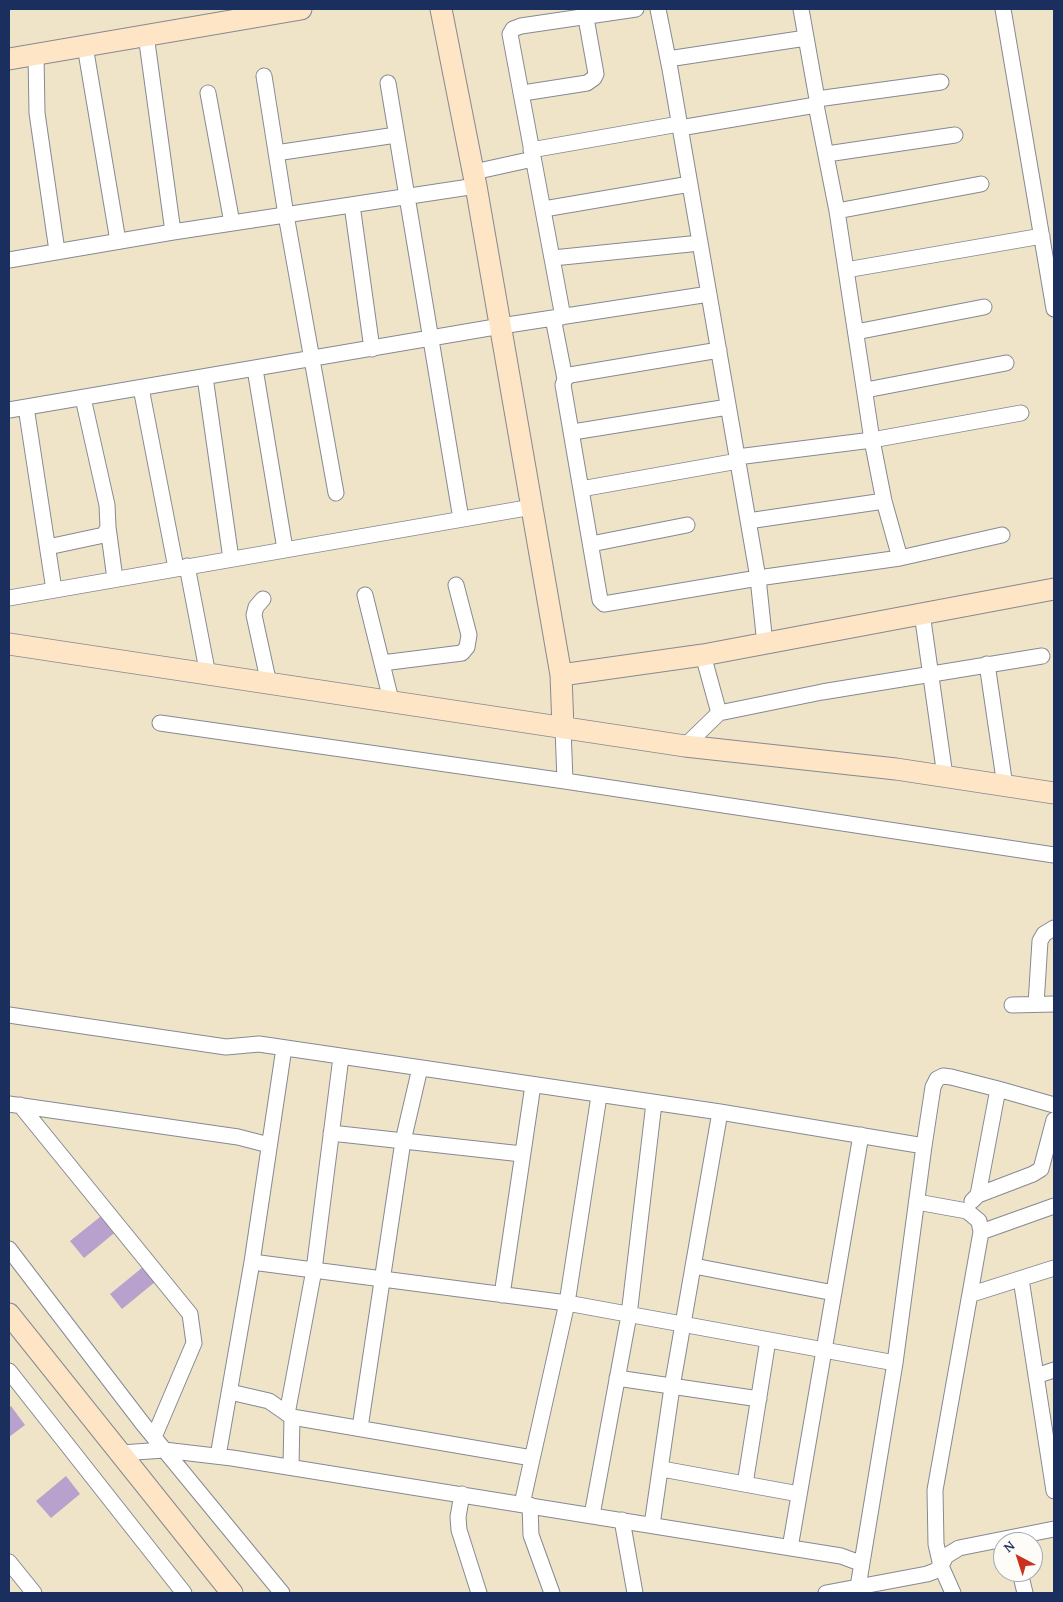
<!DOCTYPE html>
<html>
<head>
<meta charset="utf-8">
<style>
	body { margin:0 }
	#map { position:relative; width:1063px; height:1602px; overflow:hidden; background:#efe4c7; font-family:"Gentium Book Plus",serif }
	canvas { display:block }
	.frame { position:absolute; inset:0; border:10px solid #1b2f5e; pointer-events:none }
	.north { position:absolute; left:993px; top:1532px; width:50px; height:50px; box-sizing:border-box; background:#fdfcf7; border:1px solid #a3aaba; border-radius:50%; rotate:320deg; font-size:14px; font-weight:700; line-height:20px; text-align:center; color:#1b2f5e }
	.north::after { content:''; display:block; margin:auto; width:18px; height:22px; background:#c8321e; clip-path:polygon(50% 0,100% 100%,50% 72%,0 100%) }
</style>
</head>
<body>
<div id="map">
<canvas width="1063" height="1602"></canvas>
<div class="frame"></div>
<div class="north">N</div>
</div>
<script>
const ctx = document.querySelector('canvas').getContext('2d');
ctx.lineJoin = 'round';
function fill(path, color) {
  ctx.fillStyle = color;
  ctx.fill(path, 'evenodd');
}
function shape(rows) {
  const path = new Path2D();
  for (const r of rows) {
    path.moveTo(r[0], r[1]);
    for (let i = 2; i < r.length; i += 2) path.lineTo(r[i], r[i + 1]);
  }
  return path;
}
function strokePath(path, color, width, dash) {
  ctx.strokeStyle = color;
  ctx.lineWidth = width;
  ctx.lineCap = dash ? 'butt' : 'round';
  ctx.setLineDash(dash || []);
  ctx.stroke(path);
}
const building = shape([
	[105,1213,118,1230,84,1258,70,1241],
	[143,1267,155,1282,122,1309,110,1294],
	[11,1406,25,1425,9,1437,9,1408],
	[66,1476,80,1494,51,1518,36,1501]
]);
const street = shape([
	[658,9,670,69,758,578,765,644],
	[801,9,817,99,816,105,837,211,872,440,884,501,900,558],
	[1003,9,1054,309],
	[146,35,173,232],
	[85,46,118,241],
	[36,54,37,113,57,251],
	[668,59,806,38],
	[264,76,286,215,336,493],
	[388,83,461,519],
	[208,93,232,223],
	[523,93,587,83,594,78,596,74,586,18],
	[817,99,941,82],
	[680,128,816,105],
	[531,150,679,124],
	[276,153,396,135],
	[827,154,955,135],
	[474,172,533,159],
	[352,205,372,349],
	[544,209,690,184],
	[837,211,981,184],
	[553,258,700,243],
	[9,260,173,232,476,186],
	[846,270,1042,236],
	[563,317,510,34,513,29,521,26,636,9],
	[553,318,565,379],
	[856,332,984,307],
	[719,350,570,375,565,379,563,385,600,600,604,604,758,578,900,558,1002,535],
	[255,369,285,549],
	[205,377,231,559],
	[141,388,176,568],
	[866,390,1006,363],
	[26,407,54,590],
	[9,410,501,326,709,294],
	[573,432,728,407],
	[737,457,872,440,1021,413],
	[581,489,738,461],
	[748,521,884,501],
	[108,527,115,579],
	[591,544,687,525],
	[48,547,104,535,108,527,107,505,83,398],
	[187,566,208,675],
	[365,595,391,700],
	[9,598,532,507],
	[263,599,256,607,254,615,269,684],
	[922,613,945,776],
	[703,655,719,713],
	[382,663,462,653,467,647,469,635,456,585],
	[987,664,1005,786],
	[160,723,565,781,1054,855],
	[563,728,565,781],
	[685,746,719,713,822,692,1042,656],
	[1036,1004,1040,941,1044,934,1054,928],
	[1012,1005,1054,1004],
	[9,1015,226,1047,259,1044,720,1112,924,1146,895,1363,858,1587],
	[9,1104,238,1137,269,1145],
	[20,1105,190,1314,194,1343,154,1437],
	[331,1133,522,1154],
	[924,1146,933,1087,937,1079,943,1076,951,1077,998,1089],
	[978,1195,998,1089,1054,1105],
	[972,1201,978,1195,1033,1174,1041,1169,1054,1120],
	[917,1202,967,1211,979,1221,981,1232,935,1490,936,1544,941,1566,953,1593],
	[981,1232,1054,1206],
	[9,1249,143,1424,282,1593],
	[252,1262,567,1303,895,1363],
	[694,1266,834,1293],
	[1021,1279,1054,1491],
	[972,1294,1054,1268],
	[502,1295,533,1085],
	[9,1371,184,1593],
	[1036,1376,1054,1370],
	[617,1378,759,1399],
	[230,1392,269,1401,292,1417,532,1458],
	[287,1414,314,1270,341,1057],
	[360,1428,403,1141,420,1068],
	[121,1453,164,1450,232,1458,841,1556,860,1563],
	[218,1456,252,1262,284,1048],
	[291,1467,292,1417],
	[662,1469,799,1494],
	[745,1484,768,1340],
	[462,1494,458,1517,459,1530,479,1593],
	[522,1504,567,1303,599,1096],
	[530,1505,531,1535,552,1593],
	[592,1515,629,1315,654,1103],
	[622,1520,635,1593],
	[652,1525,672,1387,720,1112],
	[790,1548,861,1135],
	[9,1562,34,1593],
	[1020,1572,1025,1593],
	[826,1593,927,1574,935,1571,941,1566,946,1556,959,1548,1054,1529]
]);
const secondary = shape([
	[441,9,476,186,561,675,563,728],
	[9,59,301,9],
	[9,644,685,746,896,769,1054,793],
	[561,675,703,655,1054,589],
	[9,1314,232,1593]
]);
fill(building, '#b8a1cc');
strokePath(street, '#858a92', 17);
strokePath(secondary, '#858a92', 23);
strokePath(street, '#fff', 15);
strokePath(secondary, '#fde5c5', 21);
</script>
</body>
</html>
